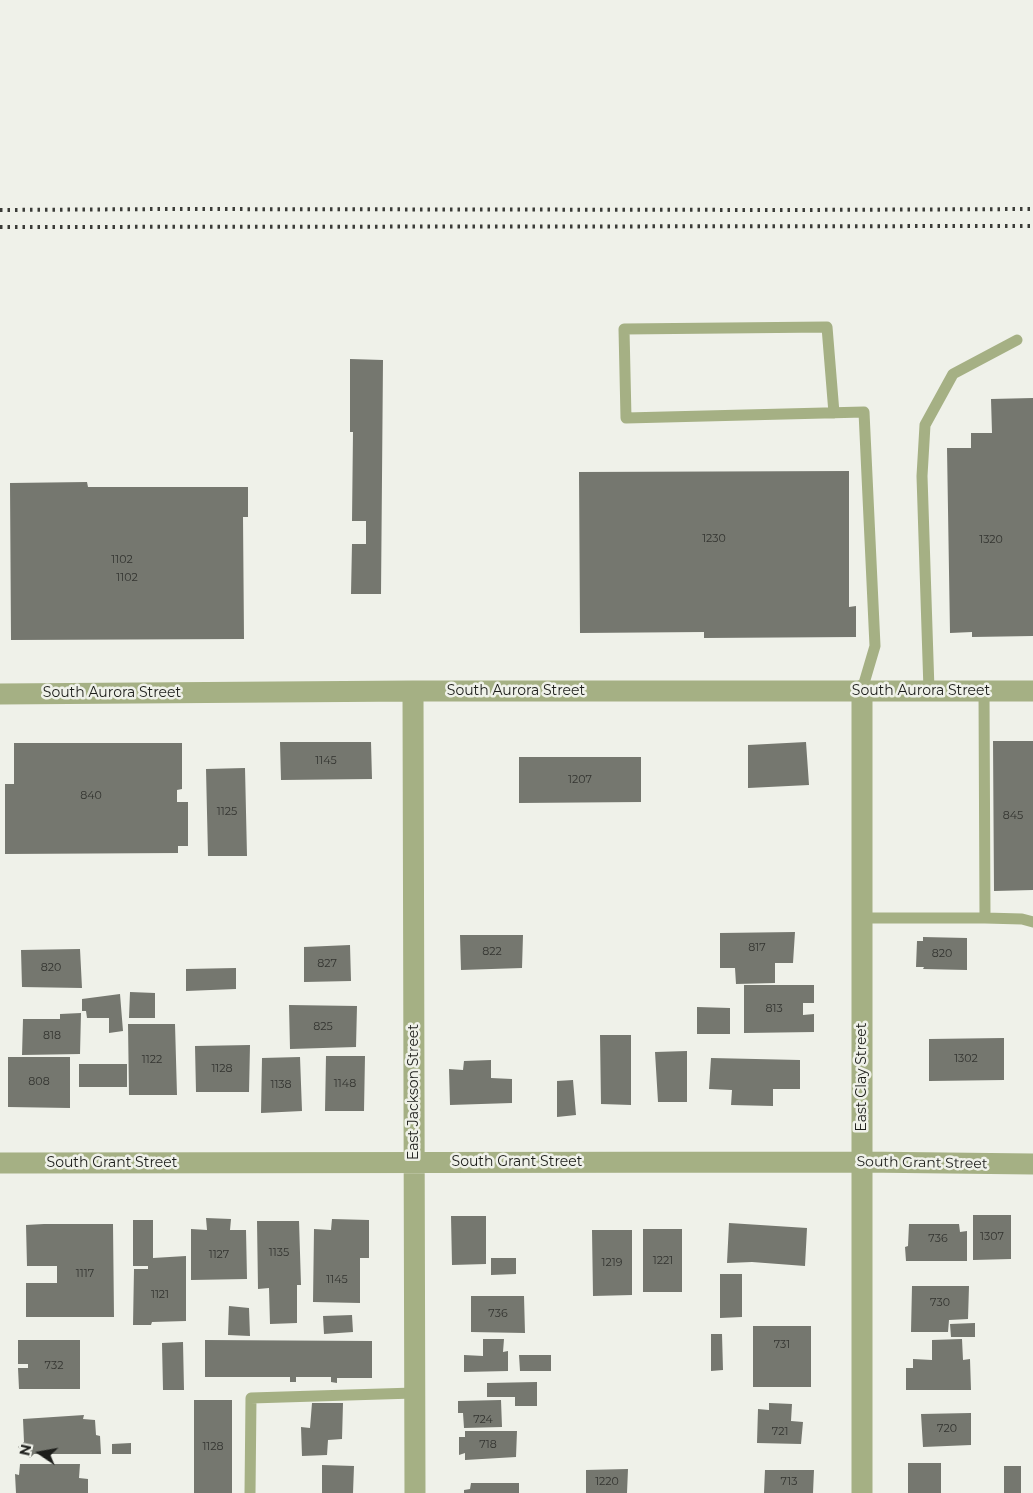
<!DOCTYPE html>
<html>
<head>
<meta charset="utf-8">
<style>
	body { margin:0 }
	#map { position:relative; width:1033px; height:1493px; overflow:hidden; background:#eff1e9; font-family:Montserrat,sans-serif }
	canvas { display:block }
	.north { position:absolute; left:15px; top:1428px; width:50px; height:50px; -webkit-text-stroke:4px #eff1e9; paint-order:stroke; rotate:282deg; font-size:14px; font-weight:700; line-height:20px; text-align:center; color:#1d1e1b }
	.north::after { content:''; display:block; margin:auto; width:18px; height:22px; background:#1d1e1b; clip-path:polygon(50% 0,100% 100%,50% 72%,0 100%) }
</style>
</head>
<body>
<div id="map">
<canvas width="1033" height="1493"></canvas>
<div class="north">N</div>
</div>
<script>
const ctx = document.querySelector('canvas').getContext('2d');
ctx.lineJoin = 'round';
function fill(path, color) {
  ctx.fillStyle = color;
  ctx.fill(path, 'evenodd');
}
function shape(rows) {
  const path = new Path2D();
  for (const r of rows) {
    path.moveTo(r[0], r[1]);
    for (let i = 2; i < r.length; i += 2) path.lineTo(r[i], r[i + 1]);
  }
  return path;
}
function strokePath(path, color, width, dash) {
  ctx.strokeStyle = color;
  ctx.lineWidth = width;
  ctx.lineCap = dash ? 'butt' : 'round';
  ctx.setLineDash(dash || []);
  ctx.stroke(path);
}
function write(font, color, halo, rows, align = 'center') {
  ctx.font = font + ' Montserrat,sans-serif';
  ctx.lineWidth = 5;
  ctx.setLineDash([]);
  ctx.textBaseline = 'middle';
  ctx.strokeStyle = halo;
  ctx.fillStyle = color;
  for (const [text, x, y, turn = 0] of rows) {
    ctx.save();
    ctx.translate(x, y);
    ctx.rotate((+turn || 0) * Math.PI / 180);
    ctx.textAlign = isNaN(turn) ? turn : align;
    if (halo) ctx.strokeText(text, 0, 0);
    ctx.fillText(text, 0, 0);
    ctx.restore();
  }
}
const building = shape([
	[350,359,383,360,381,594,351,594,352,544,366,544,366,521,352,521,353,432,350,432],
	[1033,398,1033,636,972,637,972,632,950,633,947,448,971,448,971,433,992,433,991,399],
	[849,471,849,607,856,606,856,637,704,638,704,632,580,633,579,472],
	[87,482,88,487,248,487,248,517,243,517,244,639,11,640,10,483],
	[993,741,1033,741,1033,890,994,891],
	[280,742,371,742,372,779,281,780],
	[806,742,809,785,748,788,748,745],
	[14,743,182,743,182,789,177,790,177,802,188,802,188,846,178,846,178,853,5,854,5,784,14,784],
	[519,757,641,757,641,802,519,803],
	[245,768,247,856,208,856,206,769],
	[795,932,793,963,775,963,775,983,736,984,735,968,720,968,720,933],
	[460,935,523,935,522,968,461,970],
	[923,937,967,938,967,970,923,969,924,967,916,967,917,941,923,941],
	[350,945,351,981,304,982,304,947],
	[80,949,82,988,22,987,21,950],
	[236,968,236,989,186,991,186,969],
	[744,985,814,985,814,1003,803,1003,803,1015,814,1014,814,1032,744,1033],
	[130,992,155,993,155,1018,129,1018],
	[120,994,123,1031,109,1033,109,1018,87,1018,86,1011,82,1011,82,999],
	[289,1005,357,1006,356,1047,290,1049],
	[697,1007,730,1008,730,1034,697,1034],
	[81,1013,80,1054,22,1055,23,1019,60,1019,60,1014],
	[128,1024,175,1024,177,1095,129,1095],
	[600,1035,631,1035,631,1105,601,1104],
	[1004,1038,1004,1080,929,1081,929,1039],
	[250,1045,249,1092,196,1092,195,1046],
	[687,1051,687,1102,658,1102,655,1052],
	[326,1056,365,1056,364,1111,325,1111],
	[8,1057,70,1057,70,1108,8,1107],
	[300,1057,302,1111,261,1113,262,1058],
	[711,1058,800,1060,800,1089,773,1089,773,1106,731,1105,732,1090,709,1089],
	[491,1060,491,1078,512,1079,512,1103,450,1105,449,1069,463,1070,464,1061],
	[79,1064,127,1064,127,1087,79,1087],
	[573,1080,576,1115,557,1117,557,1081],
	[973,1215,1011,1215,1011,1259,973,1260],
	[451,1216,486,1216,486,1264,452,1265],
	[206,1218,231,1219,230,1230,246,1230,247,1279,191,1280,191,1229,207,1230],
	[332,1219,369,1220,369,1258,360,1258,360,1303,313,1302,314,1229,331,1230],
	[133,1220,153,1220,153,1258,186,1256,186,1321,152,1322,151,1325,133,1325,134,1269,148,1269,148,1266,133,1266],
	[257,1221,299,1221,301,1285,297,1285,297,1323,270,1324,269,1288,258,1289],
	[729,1223,807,1228,805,1266,752,1262,727,1263],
	[44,1224,113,1224,114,1317,26,1317,26,1283,57,1283,57,1266,27,1266,26,1225],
	[909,1224,959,1224,960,1232,967,1231,967,1261,906,1261,905,1247,908,1246],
	[643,1229,682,1229,682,1292,643,1292],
	[592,1230,632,1230,632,1295,593,1296],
	[491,1258,516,1258,516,1274,491,1275],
	[720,1274,742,1274,742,1317,720,1318],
	[912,1286,969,1286,968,1319,949,1320,948,1332,911,1332],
	[471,1296,524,1296,525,1333,471,1332],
	[229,1306,249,1308,250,1336,228,1335],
	[352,1315,353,1332,324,1334,323,1316],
	[975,1323,975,1337,951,1337,950,1324],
	[753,1326,811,1326,811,1387,753,1387],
	[711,1334,722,1334,723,1370,711,1371],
	[483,1339,504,1339,503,1352,508,1351,508,1371,464,1372,464,1355,483,1356],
	[962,1339,963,1360,970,1359,971,1390,906,1390,906,1368,913,1368,913,1359,932,1360,932,1340],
	[18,1340,80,1340,80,1389,19,1389,18,1368,28,1368,28,1364,18,1364],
	[205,1340,372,1341,372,1378,337,1378,337,1383,331,1382,331,1377,296,1377,296,1382,290,1382,290,1377,205,1377],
	[183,1342,184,1390,163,1390,162,1343],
	[519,1355,551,1355,551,1371,520,1371],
	[537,1382,537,1406,515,1406,515,1397,487,1397,487,1383],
	[194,1400,232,1400,232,1493,194,1493],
	[501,1400,502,1427,464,1428,463,1413,458,1413,458,1401],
	[312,1403,343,1403,342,1439,328,1440,327,1455,302,1456,301,1427,310,1428],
	[769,1403,792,1404,791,1421,803,1422,801,1444,757,1443,758,1409,769,1410],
	[971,1413,971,1445,923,1447,921,1414],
	[84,1415,83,1419,95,1420,96,1435,100,1436,101,1454,34,1454,30,1458,18,1447,24,1442,23,1419],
	[465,1431,517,1431,516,1457,465,1460,465,1453,459,1455,459,1437,465,1437],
	[131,1443,131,1454,112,1454,112,1444],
	[908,1463,941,1463,941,1493,908,1493],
	[20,1464,80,1464,79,1478,88,1479,88,1493,16,1493,15,1474,19,1475],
	[322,1465,354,1466,353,1493,322,1493],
	[1004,1466,1021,1466,1021,1493,1004,1493],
	[628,1469,627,1493,586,1493,586,1470],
	[765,1470,814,1470,813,1493,764,1493],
	[471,1483,519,1483,519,1493,464,1493,464,1490,470,1489]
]);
const service = shape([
	[834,413,827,327,624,329,626,418,864,412,875,646,862,690],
	[929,690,922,476,925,425,953,374,1017,340],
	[984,691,985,918],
	[862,918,985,918,1022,919,1033,922],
	[250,1493,251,1398,414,1393]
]);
const minor = shape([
	[413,691,415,1493],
	[0,694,413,691,1033,691],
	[0,1163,862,1162,1033,1164],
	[862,1493,862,690]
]);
const rail = shape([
	[0,210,169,209,795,210,1033,209],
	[0,227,1033,226]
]);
const numberNames = [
	["1230",714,539],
	["1320",991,540],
	["1102",122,560],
	["1102",127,578],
	["1145",326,761],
	["1207",580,780],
	["840",91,796],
	["1125",227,812],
	["845",1013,816],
	["817",757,948],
	["822",492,952],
	["820",942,954],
	["827",327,964],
	["820",51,968],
	["813",774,1009],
	["825",323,1027],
	["818",52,1036],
	["1302",966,1059],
	["1122",152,1060],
	["1128",222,1069],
	["808",39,1082],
	["1148",345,1084],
	["1138",281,1085],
	["1307",992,1237],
	["736",938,1239],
	["1135",279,1253],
	["1127",219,1255],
	["1221",663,1261],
	["1219",612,1263],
	["1117",85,1274],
	["1145",337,1280],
	["1121",160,1295],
	["730",940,1303],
	["736",498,1314],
	["731",782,1345],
	["732",54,1366],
	["724",483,1420],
	["720",947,1429],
	["721",780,1432],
	["718",488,1445],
	["1128",213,1447],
	["1220",607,1482],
	["713",789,1482]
];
const streetNames = [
	["South Aurora Street",516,691],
	["South Aurora Street",921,691],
	["South Aurora Street",112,693],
	["East Clay Street",862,1077,-90],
	["East Jackson Street",414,1092,-90],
	["South Grant Street",517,1162],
	["South Grant Street",112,1163],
	["South Grant Street",922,1163,1]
];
fill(building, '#75776f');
strokePath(service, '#a5b084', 11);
strokePath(minor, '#a5b084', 21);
strokePath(rail, '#3a3b37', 4, [2.5, 5]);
write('11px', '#333430', null, numberNames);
write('14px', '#1d1e1b', '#eff1e9', streetNames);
</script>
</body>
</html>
